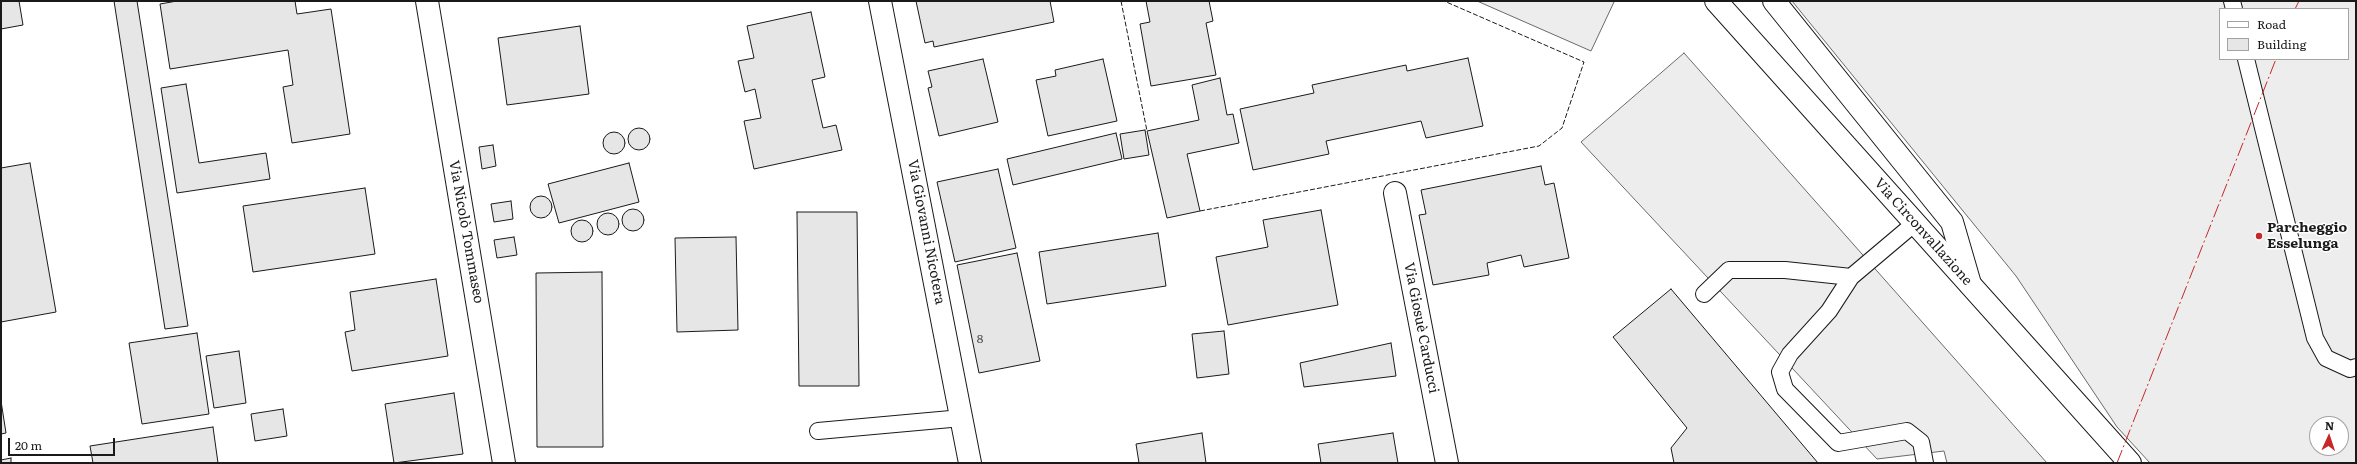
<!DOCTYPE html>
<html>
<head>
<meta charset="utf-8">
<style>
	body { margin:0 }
	#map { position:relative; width:2357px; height:464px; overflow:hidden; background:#fff; font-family:Literata,serif }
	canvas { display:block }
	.frame { position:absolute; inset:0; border:2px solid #1a1a1a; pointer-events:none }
	.legend { position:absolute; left:2219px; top:8px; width:130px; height:52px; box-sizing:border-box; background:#fff; border:1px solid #a3a3a3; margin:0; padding:5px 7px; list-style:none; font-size:12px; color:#1a1a1a }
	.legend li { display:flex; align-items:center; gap:8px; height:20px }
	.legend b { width:20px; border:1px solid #a3a3a3 }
	.north { position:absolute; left:2309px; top:416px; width:40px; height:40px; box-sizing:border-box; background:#fff; border:1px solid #a3a3a3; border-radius:50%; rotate:3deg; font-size:11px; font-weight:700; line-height:16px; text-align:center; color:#1a1a1a }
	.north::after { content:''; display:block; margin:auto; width:14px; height:18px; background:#c62828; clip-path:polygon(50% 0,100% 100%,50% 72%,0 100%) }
	.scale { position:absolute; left:8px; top:438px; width:107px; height:18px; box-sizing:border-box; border:2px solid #1a1a1a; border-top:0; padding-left:5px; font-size:12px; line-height:14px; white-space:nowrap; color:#1a1a1a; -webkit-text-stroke:3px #fff; paint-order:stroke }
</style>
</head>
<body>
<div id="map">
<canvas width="2357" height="464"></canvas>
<div class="frame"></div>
<ul class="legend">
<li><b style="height:5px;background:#fff"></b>Road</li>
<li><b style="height:11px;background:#e6e6e6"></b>Building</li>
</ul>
<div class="north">N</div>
<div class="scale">20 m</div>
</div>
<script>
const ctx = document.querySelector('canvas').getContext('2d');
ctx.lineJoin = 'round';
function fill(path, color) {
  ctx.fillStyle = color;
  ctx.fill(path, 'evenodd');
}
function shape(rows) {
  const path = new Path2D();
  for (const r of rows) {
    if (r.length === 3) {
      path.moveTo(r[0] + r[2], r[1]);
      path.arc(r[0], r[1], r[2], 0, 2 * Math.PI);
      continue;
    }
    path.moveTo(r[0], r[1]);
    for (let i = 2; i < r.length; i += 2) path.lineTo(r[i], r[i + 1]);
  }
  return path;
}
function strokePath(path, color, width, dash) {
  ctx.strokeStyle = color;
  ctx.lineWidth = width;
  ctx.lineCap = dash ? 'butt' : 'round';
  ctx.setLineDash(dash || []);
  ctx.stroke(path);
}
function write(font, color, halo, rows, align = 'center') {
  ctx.font = font + ' Literata,serif';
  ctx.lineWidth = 3;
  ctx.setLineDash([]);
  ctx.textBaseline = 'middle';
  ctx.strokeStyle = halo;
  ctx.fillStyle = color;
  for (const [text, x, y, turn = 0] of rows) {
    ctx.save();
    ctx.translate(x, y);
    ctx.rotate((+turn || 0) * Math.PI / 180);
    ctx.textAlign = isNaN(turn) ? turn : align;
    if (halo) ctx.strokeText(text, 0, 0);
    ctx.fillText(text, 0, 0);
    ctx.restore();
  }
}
const built = shape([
	[1477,1,1612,1,1614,2,1591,51,1477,1],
	[1792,1,2356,1,2356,463,2150,463,2117,427,2016,276,1792,1],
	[2220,9,2348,9,2348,59,2220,59,2220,9],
	[2317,424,2341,424,2341,448,2317,448,2317,424],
	[1684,53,2047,463,1947,463,1944,451,1877,459,1581,142,1684,53]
]);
const building = shape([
	[1,1,19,1,23,25,1,29,1,1],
	[114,1,137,1,188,326,165,329,114,1],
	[177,1,295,1,297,14,331,9,350,134,292,143,283,87,293,85,288,50,170,69,160,4,177,1],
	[916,1,1050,1,1054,22,934,47,933,41,925,43,916,1],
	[1146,1,1209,1,1213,21,1206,23,1216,75,1151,86,1140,24,1150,22,1146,1],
	[811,12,825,77,812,80,823,128,836,125,842,150,754,169,744,121,761,118,755,89,745,92,738,61,754,58,747,26,811,12],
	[580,26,589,94,507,105,498,38,580,26],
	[1468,58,1483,126,1426,138,1421,121,1326,141,1329,154,1253,170,1240,109,1314,93,1312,85,1406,65,1407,71,1468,58],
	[983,59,998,122,939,136,928,88,932,87,928,71,983,59],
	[1103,59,1117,121,1048,136,1036,80,1056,76,1055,70,1103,59],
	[1220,78,1227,115,1233,114,1239,143,1187,154,1200,211,1167,218,1147,131,1199,120,1192,85,1220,78],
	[186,84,199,163,266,153,270,179,177,193,161,88,186,84],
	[639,139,11],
	[1145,130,1149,155,1124,159,1120,134,1145,130],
	[614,143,11],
	[1116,133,1122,159,1013,185,1007,159,1116,133],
	[493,145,496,166,482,169,479,147,493,145],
	[30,163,56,312,1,322,1,168,30,163],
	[629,163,639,202,559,223,548,184,629,163],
	[1541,166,1545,185,1554,183,1569,258,1524,267,1521,255,1487,263,1489,275,1433,285,1419,215,1426,214,1421,190,1541,166],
	[998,169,1016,248,955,262,937,182,998,169],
	[365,188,375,254,253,272,243,206,365,188],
	[541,207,11],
	[511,201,513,219,494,222,491,204,511,201],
	[633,220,11],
	[1321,210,1338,305,1228,325,1216,257,1268,247,1263,220,1321,210],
	[797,212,857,212,859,386,799,386,797,212],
	[608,224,11],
	[582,231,11],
	[1158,233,1166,286,1047,304,1039,252,1158,233],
	[514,237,517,255,497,258,494,240,514,237],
	[736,237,738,330,677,332,675,238,736,237],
	[1017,253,1040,361,979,373,957,265,1017,253],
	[602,272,603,447,537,447,536,273,602,272],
	[436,279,448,356,352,371,345,332,355,330,350,292,436,279],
	[1671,289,1818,463,1674,463,1671,448,1687,428,1613,337,1671,289],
	[1224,331,1229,374,1197,378,1192,334,1224,331],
	[197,333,209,414,142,424,129,343,197,333],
	[1391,343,1396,376,1304,387,1300,363,1391,343],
	[239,351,246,403,214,408,206,356,239,351],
	[454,393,463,454,394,463,385,404,454,393],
	[1,401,6,433,1,434,1,401],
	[283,409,287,436,255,441,251,414,283,409],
	[213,427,218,463,93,463,90,446,213,427],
	[1202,433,1206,463,1139,463,1136,444,1202,433],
	[1393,433,1398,463,1321,463,1318,444,1393,433],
	[11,458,11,463,1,463,1,460,11,458]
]);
const service = shape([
	[2232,1,2234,9],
	[2246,59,2315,338,2326,358,2350,369,2356,367],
	[1915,223,1851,277,1829,311,1790,354,1780,372,1785,389,1838,443,1907,431,1921,442,1925,463],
	[1704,294,1729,270,1785,270,1851,277],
	[818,431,962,418]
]);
const minor = shape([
	[427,1,504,463],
	[880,1,970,463],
	[1395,193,1447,463]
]);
const tertiary = shape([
	[1774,1,1952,222,1970,284]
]);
const primary = shape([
	[1716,1,2130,463]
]);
const fence = shape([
	[1121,1,1147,131],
	[1200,211,1539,146,1562,128,1584,62,1444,1]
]);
const power = shape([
	[2295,9,2299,1],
	[2117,463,2276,59]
]);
const markers = [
	[2259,236,4,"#c62828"]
];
const numberNames = [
	["8",980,339]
];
const poiNames = [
	["Parcheggio",2267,228],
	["Esselunga",2267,244]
];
const streetNames = [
	["Via Nicolò Tommaseo",466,232,80],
	["Via Giovanni Nicotera",926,232,79],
	["Via Circonvallazione",1923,232,48],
	["Via Giosuè Carducci",1421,328,79]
];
fill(built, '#ededed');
strokePath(built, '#6a6a6a', 1);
fill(building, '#e6e6e6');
strokePath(building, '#1a1a1a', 1);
strokePath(service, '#1a1a1a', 18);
strokePath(minor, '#1a1a1a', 24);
strokePath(tertiary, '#1a1a1a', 24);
strokePath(primary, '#1a1a1a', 24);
strokePath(service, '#fff', 16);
strokePath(minor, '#fff', 22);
strokePath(tertiary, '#fff', 22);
strokePath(primary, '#fff', 22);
strokePath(fence, '#1a1a1a', 1, [5, 2]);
strokePath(power, '#c62828', 1, [14, 3, 2, 3]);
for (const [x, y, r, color] of markers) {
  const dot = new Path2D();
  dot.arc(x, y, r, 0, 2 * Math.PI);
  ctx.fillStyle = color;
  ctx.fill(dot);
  strokePath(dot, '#fff', 1.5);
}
write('12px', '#4d4d4d', null, numberNames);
write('bold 14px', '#1a1a1a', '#fff', poiNames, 'left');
write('14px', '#1a1a1a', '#fff', streetNames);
</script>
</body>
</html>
